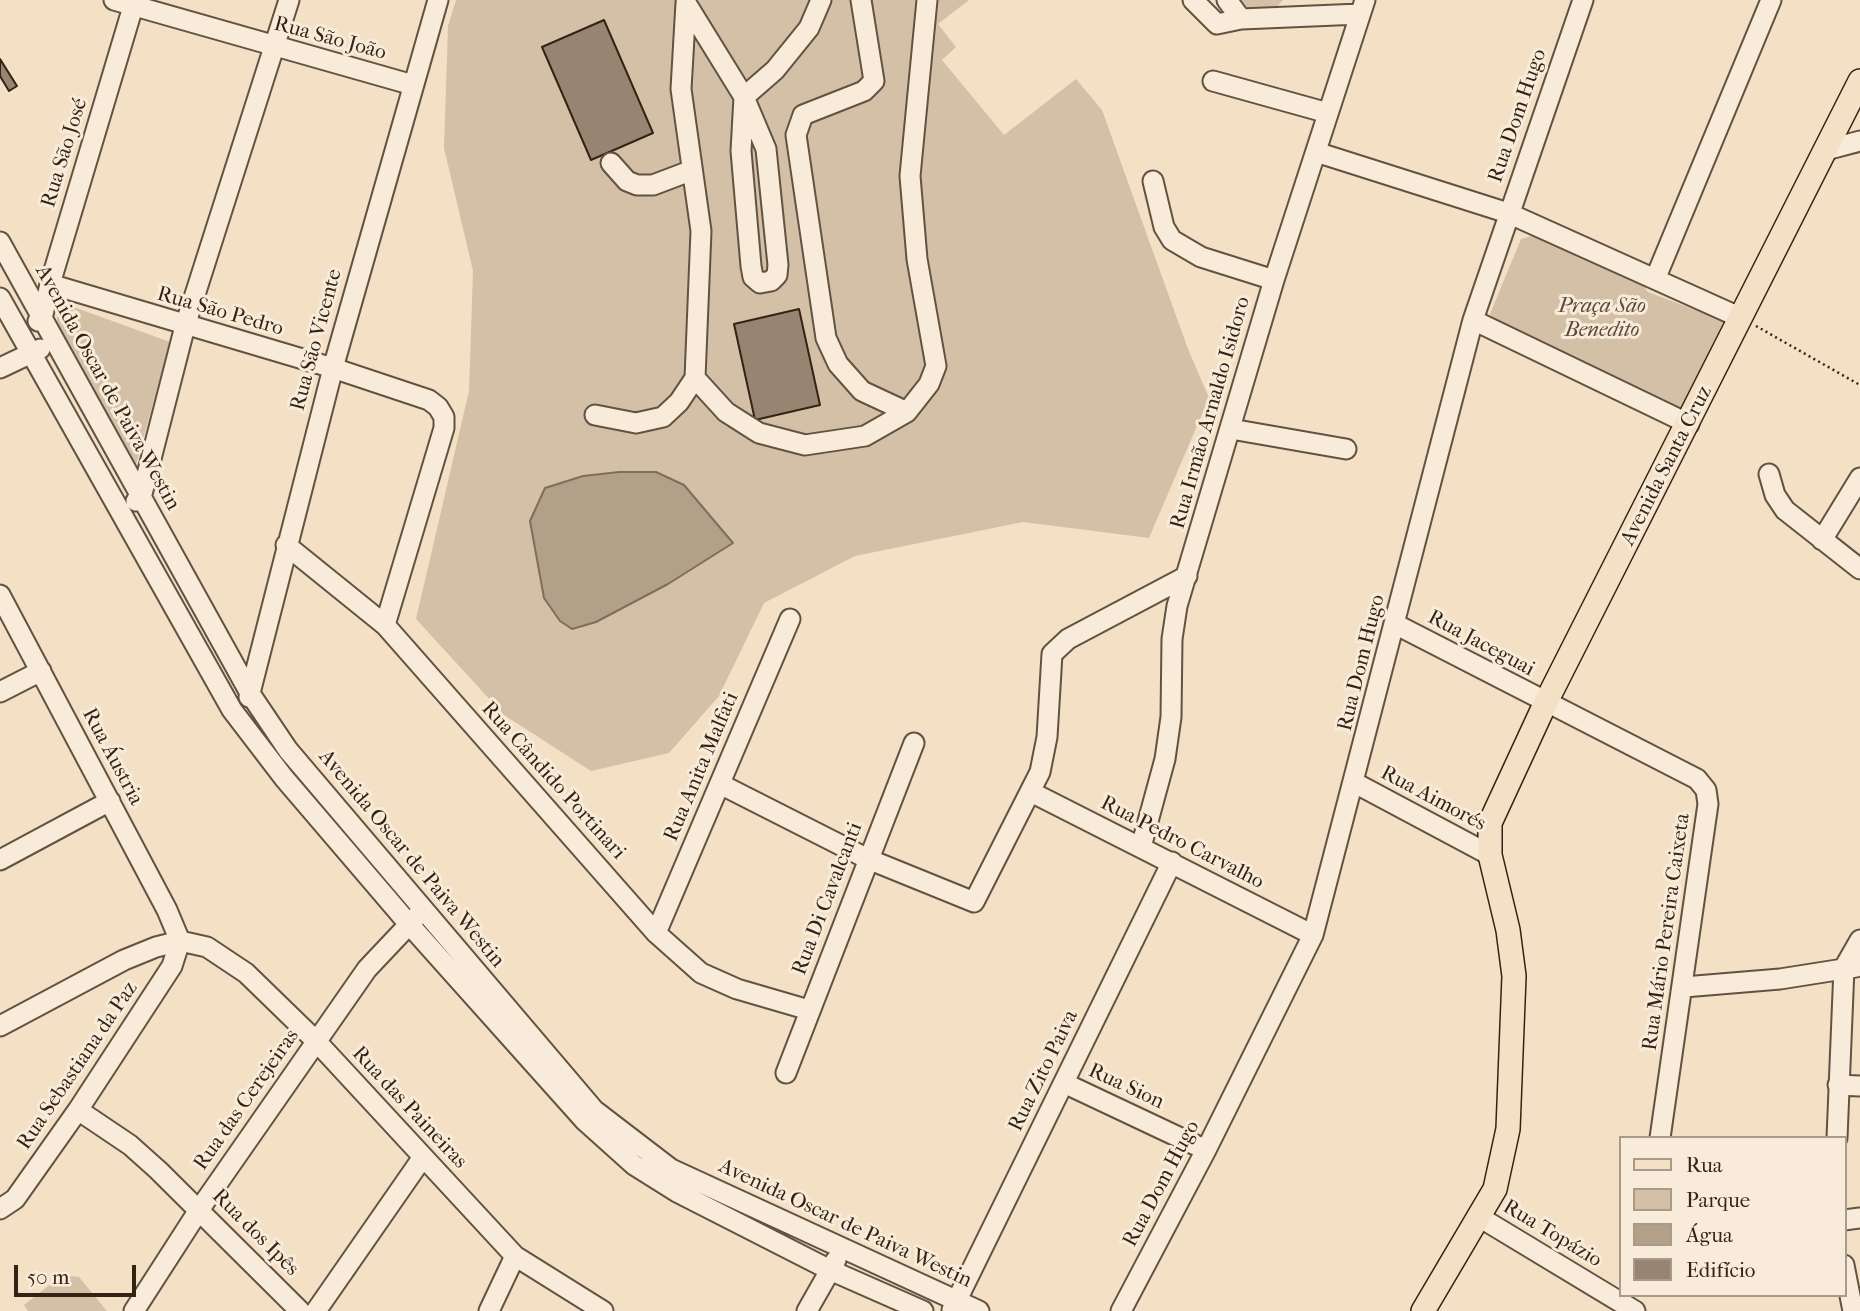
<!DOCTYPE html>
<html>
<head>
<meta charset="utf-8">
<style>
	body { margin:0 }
	#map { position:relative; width:1860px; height:1311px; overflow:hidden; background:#f4e0c5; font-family:"IM FELL French Canon",serif }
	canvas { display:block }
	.legend { position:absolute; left:1619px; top:1136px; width:228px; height:161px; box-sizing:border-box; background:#f8ebd9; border:2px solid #a99b8b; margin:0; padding:9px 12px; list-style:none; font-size:21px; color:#332315 }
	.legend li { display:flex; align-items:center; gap:14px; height:35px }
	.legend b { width:35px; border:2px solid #a99b8b }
	.scale { position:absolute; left:14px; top:1265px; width:122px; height:32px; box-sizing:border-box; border:4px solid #332315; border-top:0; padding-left:9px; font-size:21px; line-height:24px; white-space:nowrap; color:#332315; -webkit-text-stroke:5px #f8ebd9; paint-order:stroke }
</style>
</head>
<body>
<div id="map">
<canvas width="1860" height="1311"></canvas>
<ul class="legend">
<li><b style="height:9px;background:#f4e0c5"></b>Rua</li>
<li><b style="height:19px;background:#d3c0a7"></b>Parque</li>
<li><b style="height:19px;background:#b2a089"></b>Água</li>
<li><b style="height:19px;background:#978571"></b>Edifício</li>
</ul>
<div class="scale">50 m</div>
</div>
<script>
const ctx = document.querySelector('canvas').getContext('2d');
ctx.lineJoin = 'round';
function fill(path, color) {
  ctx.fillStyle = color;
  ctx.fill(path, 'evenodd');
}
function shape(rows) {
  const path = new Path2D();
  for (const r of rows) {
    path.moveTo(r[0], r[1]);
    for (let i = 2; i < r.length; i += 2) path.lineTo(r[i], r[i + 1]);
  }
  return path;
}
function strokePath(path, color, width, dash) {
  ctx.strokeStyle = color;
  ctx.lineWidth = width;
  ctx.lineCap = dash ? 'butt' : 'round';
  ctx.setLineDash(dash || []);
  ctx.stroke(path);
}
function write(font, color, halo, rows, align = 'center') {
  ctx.font = font + ' "IM FELL French Canon",serif';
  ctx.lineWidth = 6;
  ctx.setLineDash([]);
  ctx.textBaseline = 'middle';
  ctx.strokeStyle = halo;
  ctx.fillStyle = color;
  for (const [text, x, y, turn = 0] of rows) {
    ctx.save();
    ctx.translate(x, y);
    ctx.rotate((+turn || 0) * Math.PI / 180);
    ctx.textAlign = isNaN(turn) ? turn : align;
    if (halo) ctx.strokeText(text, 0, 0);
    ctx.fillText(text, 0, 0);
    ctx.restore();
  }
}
const green = shape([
	[456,0,969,0,938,24,956,47,942,60,1004,135,1076,79,1102,110,1188,349,1209,398,1149,538,1023,522,855,556,764,603,719,696,669,753,591,771,504,715,416,619,469,391,473,271,444,148,448,26],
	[1238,0,1283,0,1272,12,1244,9],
	[1531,236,1637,277,1648,292,1724,321,1679,414,1494,325,1490,314,1521,239],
	[60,302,170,342,136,465,56,324],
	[62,1275,79,1277,107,1311,28,1311,24,1305]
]);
const water = shape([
	[619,472,656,472,684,485,733,543,668,584,596,622,572,629,560,621,544,598,530,521,545,488,583,476,619,472]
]);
const building = shape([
	[604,20,653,133,591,160,542,47,604,20],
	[0,59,17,86,9,91,0,76,0,59],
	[799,309,820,405,755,420,734,324,799,309]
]);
const path = shape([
	[1756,326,1860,385]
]);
const minor = shape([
	[114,0,413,85],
	[821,0,809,28,775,70,744,97,686,3,681,89,701,231,695,378,726,412,759,433,805,445,865,436,907,412,929,384,936,366,917,259,910,176,927,0],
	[861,0,874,81,864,91,803,115,796,135,826,338,838,364,862,391,907,412],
	[1193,0,1217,24,1241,19,1360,14],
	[1227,0,1241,19],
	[1213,81,1328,113],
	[744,97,766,149,778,265,777,275,771,281,760,283,753,277,751,266,741,151,744,97],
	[1826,150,1860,141],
	[1316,152,1508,213,1739,317],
	[611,163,627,181,637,185,653,185,690,171],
	[1153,181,1164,227,1172,240,1201,257,1274,280],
	[0,242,251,695,288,750,594,1110,671,1169,979,1311],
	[1656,277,1771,0],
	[50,284,333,368,429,400,438,407,444,417,444,428,385,625],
	[0,298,232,710,284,778,408,923,585,1121,634,1165,677,1192,830,1270,923,1311],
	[1473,320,1689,424],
	[38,321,42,319,50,284,135,0],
	[0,368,40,349],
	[595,415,636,423,663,417,679,402,695,378],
	[1231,429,1346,449],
	[1769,474,1775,495,1785,510,1860,569],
	[136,501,141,498,185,326,289,0],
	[1822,540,1860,478],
	[286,545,385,625,656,933,701,973,737,989,809,1010],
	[0,595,167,910,180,941],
	[1395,624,1697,779,1706,790,1708,804,1660,1138],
	[0,692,41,671],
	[249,697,333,368,438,0],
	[1355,783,1490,855],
	[720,784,868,859,974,902,1040,772,1047,737,1052,654,1068,639,1187,576],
	[1031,792,1313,935],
	[1141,847,1165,759,1171,717,1172,639,1177,606,1274,280,1365,0],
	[0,860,110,801],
	[656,933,790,619],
	[1684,987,1780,979,1856,967],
	[0,1026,124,960,156,947,180,941,207,947,246,973,316,1041,515,1256,603,1311],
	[786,1073,914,743],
	[1064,1083,1206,1150],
	[1838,1085,1860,1086],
	[78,1110,130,1145,158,1170,300,1311],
	[1837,1138,1844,968,1860,940],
	[0,1209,15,1199,78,1110,172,966,180,941],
	[1481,1218,1635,1311],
	[1844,1220,1860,1218],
	[1844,1265,1853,1311],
	[952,1310,1172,862],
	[134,1311,199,1210,367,969,418,915],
	[316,1311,423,1157],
	[489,1311,515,1256],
	[807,1311,836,1260],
	[1121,1311,1206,1150,1313,935,1473,320,1583,0]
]);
const major = shape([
	[1423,1311,1495,1189,1508,1129,1514,976,1508,930,1490,855,1490,823,1545,704,1860,81]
]);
const streetNames = [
	["Rua São João",330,39,15],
	["Rua Dom Hugo",1518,116,-71],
	["Rua São José",65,153,-73],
	["Rua São Pedro",220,312,16],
	["Rua São Vicente",317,340,-75],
	["Avenida Oscar de Paiva Westin",107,388,61],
	["Rua Irmão Arnaldo Isidoro",1211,413,-74],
	["Avenida Santa Cruz",1667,466,-63],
	["Rua Jaceguai",1481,644,28],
	["Rua Dom Hugo",1362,663,-76],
	["Rua Áustria",112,757,62],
	["Rua Anita Malfati",702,767,-67],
	["Rua Cândido Portinari",553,781,48],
	["Rua Aimorés",1433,799,28],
	["Rua Pedro Carvalho",1182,843,27],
	["Avenida Oscar de Paiva Westin",411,859,50],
	["Rua Di Cavalcanti",828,899,-69],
	["Rua Mário Pereira Caixeta",1667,932,-82],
	["Rua Sebastiana da Paz",78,1066,-56],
	["Rua Zito Paiva",1044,1071,-64],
	["Rua Sion",1126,1087,25],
	["Rua das Cerejeiras",247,1100,-55],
	["Rua das Paineiras",409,1108,47],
	["Rua Dom Hugo",1162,1184,-62],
	["Avenida Oscar de Paiva Westin",845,1224,25],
	["Rua dos Ipês",255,1233,45],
	["Rua Topázio",1552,1234,31]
];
const parkNames = [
	["Praça São",1602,307],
	["Benedito",1602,331]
];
fill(green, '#d3c0a7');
fill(water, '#b2a089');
strokePath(water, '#7f6e5b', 2);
fill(building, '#978571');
strokePath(building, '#332315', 2);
strokePath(minor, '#635241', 23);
strokePath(major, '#332315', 26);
strokePath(path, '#332315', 2.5, [2, 3.5]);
strokePath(minor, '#f8ebd9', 19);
strokePath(major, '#f4e0c5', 23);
write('21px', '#332315', '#f8ebd9', streetNames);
write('italic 21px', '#5b4a3a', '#f8ebd9', parkNames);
</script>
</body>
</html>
